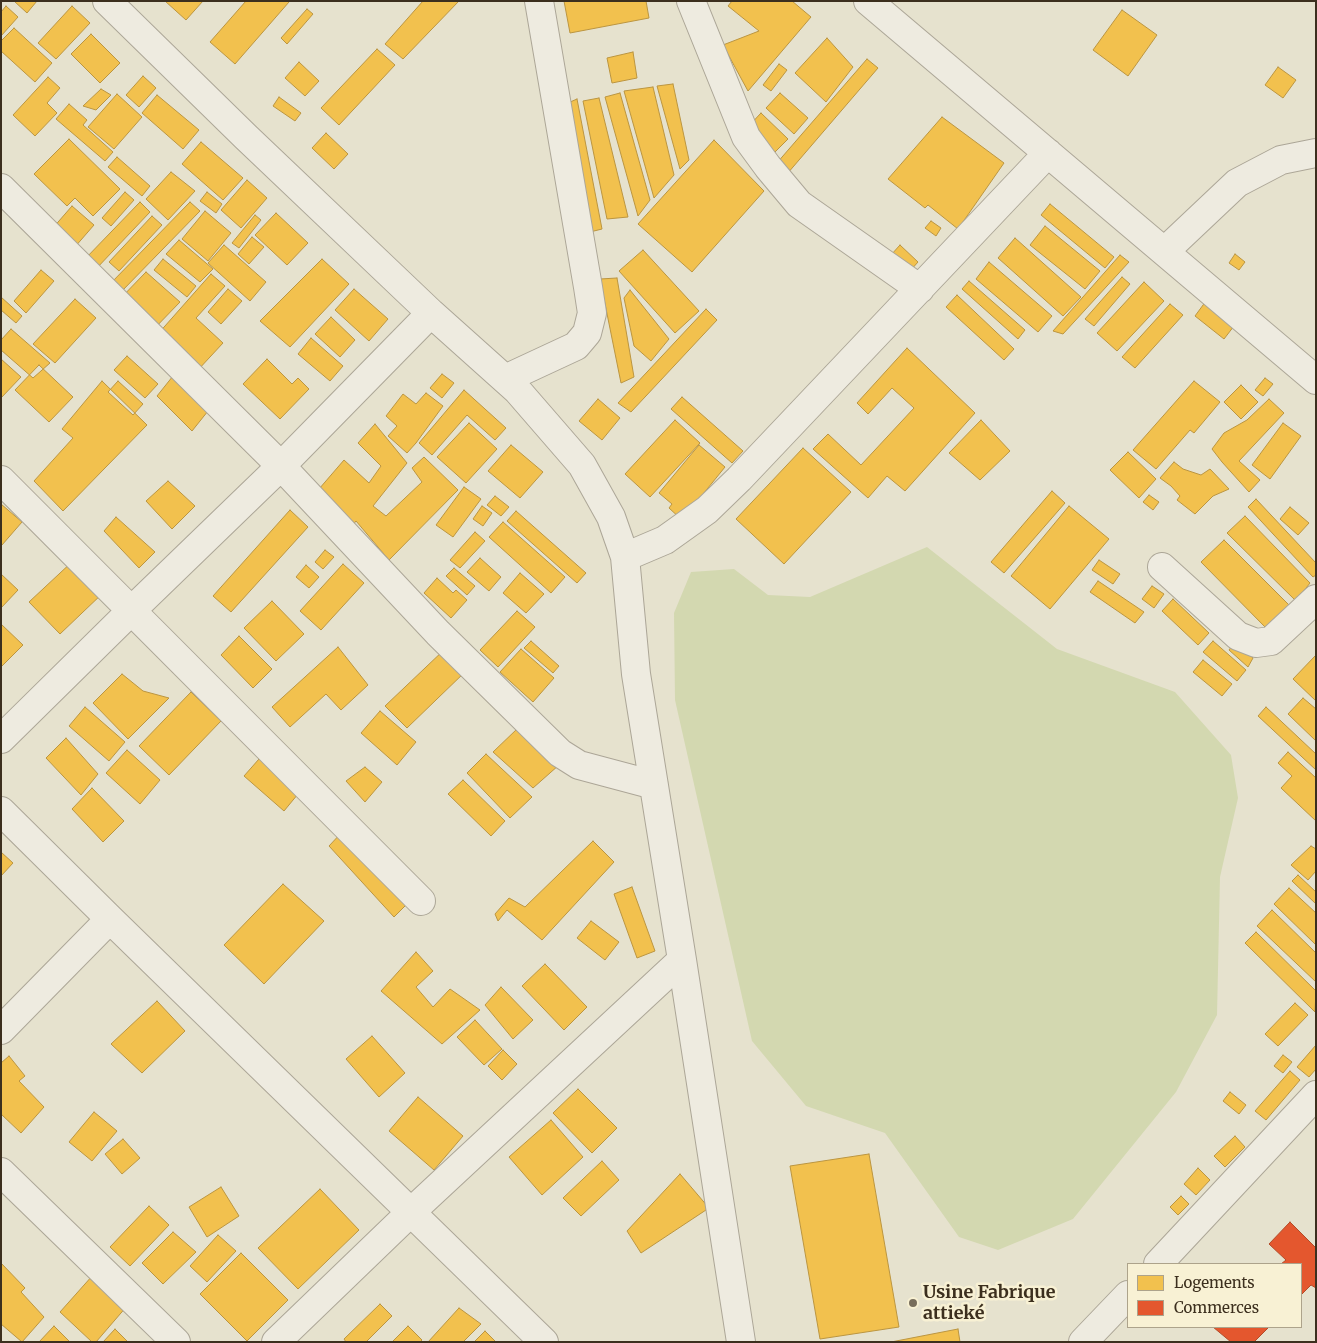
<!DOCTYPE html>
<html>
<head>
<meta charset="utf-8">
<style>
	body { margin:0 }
	#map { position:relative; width:1317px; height:1343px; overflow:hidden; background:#e6e2ce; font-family:Merriweather,serif }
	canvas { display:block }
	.frame { position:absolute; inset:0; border:2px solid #3c2f1e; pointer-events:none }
	.legend { position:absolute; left:1127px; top:1263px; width:175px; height:65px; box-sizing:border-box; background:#f8f1d4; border:1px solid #ada38b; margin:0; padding:6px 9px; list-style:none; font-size:15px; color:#3c2f1e }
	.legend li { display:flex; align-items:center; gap:10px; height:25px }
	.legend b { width:25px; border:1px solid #ada38b }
</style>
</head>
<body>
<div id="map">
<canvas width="1317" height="1343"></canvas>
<div class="frame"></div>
<ul class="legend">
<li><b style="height:14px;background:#f2c14e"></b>Logements</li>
<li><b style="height:14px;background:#e4572e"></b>Commerces</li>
</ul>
</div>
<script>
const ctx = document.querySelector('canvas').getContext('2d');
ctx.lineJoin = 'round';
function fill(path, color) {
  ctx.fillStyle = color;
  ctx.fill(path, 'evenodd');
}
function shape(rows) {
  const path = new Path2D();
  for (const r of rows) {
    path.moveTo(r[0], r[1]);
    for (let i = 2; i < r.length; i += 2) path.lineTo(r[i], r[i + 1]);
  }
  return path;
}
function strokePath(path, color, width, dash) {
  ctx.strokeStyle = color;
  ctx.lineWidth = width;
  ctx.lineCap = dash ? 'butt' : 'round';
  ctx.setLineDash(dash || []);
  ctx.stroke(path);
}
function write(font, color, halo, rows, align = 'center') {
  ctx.font = font + ' Merriweather,serif';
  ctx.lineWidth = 5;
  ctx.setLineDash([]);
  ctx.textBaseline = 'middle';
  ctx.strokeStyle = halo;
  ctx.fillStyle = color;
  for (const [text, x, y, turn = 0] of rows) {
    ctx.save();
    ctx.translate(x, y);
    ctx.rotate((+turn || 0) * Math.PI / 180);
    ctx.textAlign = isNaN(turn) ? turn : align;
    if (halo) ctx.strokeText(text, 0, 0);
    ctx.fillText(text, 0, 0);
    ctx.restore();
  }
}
const green = shape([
	[927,547,1057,649,1175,692,1231,755,1238,798,1220,877,1217,1015,1176,1092,1073,1219,998,1250,959,1237,885,1133,806,1106,752,1041,675,700,674,613,691,572,734,569,768,595,810,597]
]);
const homes = shape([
	[14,1,37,1,27,13,14,1],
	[165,1,203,1,186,20,165,1],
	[246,1,288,1,289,2,235,64,210,42,246,1],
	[423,1,459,1,403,59,385,44,423,1],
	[564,1,646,1,649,18,570,33,564,1],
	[732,1,792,1,811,17,748,91,723,45,759,31,728,6,732,1],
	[6,6,18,17,1,36,1,12,6,6],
	[72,6,90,23,56,59,38,43,72,6],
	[307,9,313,14,287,44,281,38,307,9],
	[1122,10,1157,35,1128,76,1093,50,1122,10],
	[14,28,52,63,35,82,1,51,1,41,14,28],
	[91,34,120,63,100,83,71,54,91,34],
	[827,38,853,67,826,102,795,73,827,38],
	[377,49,395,65,339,125,321,108,377,49],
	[633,52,637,78,612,83,607,58,633,52],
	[867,59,878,68,787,174,776,164,867,59],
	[299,62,319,81,305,96,285,78,299,62],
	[779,64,787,70,771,91,763,85,779,64],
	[1278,67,1296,80,1283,98,1265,85,1278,67],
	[143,76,156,88,139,107,126,95,143,76],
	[48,77,60,88,47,103,57,113,35,136,13,115,48,77],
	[673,84,689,160,680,169,657,86,673,84],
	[653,87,674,175,654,198,624,91,653,87],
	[101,89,111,95,96,110,83,106,101,89],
	[620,93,650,200,638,216,605,97,620,93],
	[780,93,808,118,794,134,766,108,780,93],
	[117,94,142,117,114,149,88,127,117,94],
	[157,95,199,130,183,149,142,113,157,95],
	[279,97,301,113,295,121,273,106,279,97],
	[599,98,628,217,607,219,583,101,599,98],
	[577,99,602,229,590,232,568,103,577,99],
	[69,104,87,120,83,125,113,152,105,161,56,119,69,104],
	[761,113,788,139,774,153,747,128,761,113],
	[942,117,1004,163,958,229,928,205,925,208,888,179,942,117],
	[326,133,348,154,334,169,312,148,326,133],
	[69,139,120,189,93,216,75,198,67,206,34,174,69,139],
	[714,140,764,191,692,272,638,224,714,140],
	[201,142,243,178,223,200,182,164,201,142],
	[117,157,150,186,142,196,108,167,117,157],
	[171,172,195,191,168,220,146,199,171,172],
	[247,180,267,198,241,228,221,210,247,180],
	[125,192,134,200,111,226,102,218,125,192],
	[207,192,222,204,216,213,200,201,207,192],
	[140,202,150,212,95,270,84,260,140,202],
	[190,202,200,211,120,293,110,284,190,202],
	[1050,204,1114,257,1105,268,1041,215,1050,204],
	[72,206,94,225,74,248,52,229,72,206],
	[205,211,231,233,208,261,182,239,205,211],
	[276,213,308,243,287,265,255,235,276,213],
	[255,215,261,220,239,248,232,243,255,215],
	[152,216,162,225,119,271,109,262,152,216],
	[931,221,941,228,936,236,925,228,931,221],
	[1045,226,1100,271,1085,289,1030,245,1045,226],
	[252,237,264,247,249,264,238,254,252,237],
	[1015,238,1081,297,1063,316,998,258,1015,238],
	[179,240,213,269,200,282,166,254,179,240],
	[224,245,266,282,250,301,208,263,224,245],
	[900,245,918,262,910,271,891,255,900,245],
	[643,250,699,311,675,333,619,271,643,250],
	[1235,254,1245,262,1239,270,1229,263,1235,254],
	[1120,255,1129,262,1063,334,1053,331,1120,255],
	[163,259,196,286,187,297,154,270,163,259],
	[322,259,349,284,290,347,260,321,322,259],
	[989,262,1052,316,1038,332,976,279,989,262],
	[41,270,54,281,26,313,14,301,41,270],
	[146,272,180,302,150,333,117,302,146,272],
	[211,274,225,286,196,318,223,343,197,371,157,335,211,274],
	[1122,277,1130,284,1094,326,1085,319,1122,277],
	[617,278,634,377,621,383,600,279,617,278],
	[969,281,1025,330,1018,339,962,289,969,281],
	[1144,282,1164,301,1117,351,1097,333,1144,282],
	[228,289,242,301,221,324,208,312,228,289],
	[354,289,388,319,369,341,335,310,354,289],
	[630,290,669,339,651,361,634,346,624,298,630,290],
	[957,295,1014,349,1004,360,946,307,957,295],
	[1,297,22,316,16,323,1,310,1,297],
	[75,299,96,318,55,363,33,344,75,299],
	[1206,301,1234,326,1224,339,1195,316,1206,301],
	[1170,304,1183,315,1135,368,1122,357,1170,304],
	[706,309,717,320,631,412,618,403,706,309],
	[331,317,355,340,340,357,315,334,331,317],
	[11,329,50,363,33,378,1,350,1,340,11,329],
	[311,338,343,366,330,381,298,354,311,338],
	[907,348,975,413,905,491,887,476,868,498,813,449,828,434,861,465,914,408,892,388,868,414,857,403,907,348],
	[127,356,158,384,145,398,114,370,127,356],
	[1,359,21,377,1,398,1,359],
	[267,359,292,384,298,378,309,389,280,419,243,384,267,359],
	[39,365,73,397,49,422,15,390,39,365],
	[177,371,212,406,192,431,157,396,177,371],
	[442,374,454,383,442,398,430,388,442,374],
	[1265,378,1273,384,1263,396,1255,390,1265,378],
	[102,381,147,425,63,511,34,481,73,438,62,429,102,381],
	[118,381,143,404,133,415,108,392,118,381],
	[1194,381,1220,402,1194,433,1190,430,1156,469,1133,450,1194,381],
	[1241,385,1258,402,1241,419,1224,402,1241,385],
	[464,390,506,428,495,440,467,415,432,455,419,443,464,390],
	[426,393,443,406,416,443,407,453,388,436,397,426,386,416,403,394,416,404,426,393],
	[682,397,743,451,732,463,671,409,682,397],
	[598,399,620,418,602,440,579,421,598,399],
	[1269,399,1284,413,1239,461,1260,480,1249,492,1222,462,1212,449,1224,433,1247,420,1269,399],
	[675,420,700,443,650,497,625,474,675,420],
	[981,420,1010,451,980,480,949,453,981,420],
	[469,423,497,449,466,483,437,457,469,423],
	[1283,423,1301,436,1270,479,1252,465,1283,423],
	[375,424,407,463,373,506,386,516,422,482,412,468,424,457,458,490,389,560,356,521,352,526,319,489,344,460,369,483,381,466,358,443,375,424],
	[511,445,543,472,520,498,488,471,511,445],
	[699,445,725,467,682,520,669,508,672,504,659,493,699,445],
	[803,448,851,492,784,564,736,519,803,448],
	[1128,452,1156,479,1139,498,1110,470,1128,452],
	[1174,462,1183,469,1201,475,1210,469,1229,489,1213,496,1195,514,1177,500,1180,496,1171,486,1160,478,1174,462],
	[168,481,195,506,172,529,146,501,168,481],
	[464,487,481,499,453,537,436,525,464,487],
	[1052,491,1065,503,1004,573,991,562,1052,491],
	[1149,495,1159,502,1153,510,1143,502,1149,495],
	[495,496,509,507,501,516,487,505,495,496],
	[1256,499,1316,563,1316,575,1313,577,1248,507,1256,499],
	[1,504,22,522,2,545,1,545,1,504],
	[482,506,492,513,483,526,473,519,482,506],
	[1069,506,1109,539,1050,609,1011,576,1069,506],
	[1290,507,1309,523,1298,535,1280,519,1290,507],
	[290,510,308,527,231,612,213,596,290,510],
	[516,511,586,573,577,583,507,521,516,511],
	[1245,516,1310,583,1296,601,1227,533,1245,516],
	[116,517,155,552,139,568,104,531,116,517],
	[503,522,565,577,551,593,489,537,503,522],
	[475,532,485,541,460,568,450,560,475,532],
	[1224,540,1289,605,1266,628,1201,562,1224,540],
	[325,550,334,557,323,569,315,562,325,550],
	[480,558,501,577,489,591,467,572,480,558],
	[74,560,104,592,60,634,29,602,74,560],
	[1099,560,1120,574,1113,584,1092,570,1099,560],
	[343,564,364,583,321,630,300,611,343,564],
	[306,565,319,577,309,588,296,577,306,565],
	[454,568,475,586,467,595,446,576,454,568],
	[520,573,544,594,526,613,503,593,520,573],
	[1,574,18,590,1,608,1,574],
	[437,578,453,593,456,590,467,600,451,618,424,593,437,578],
	[1098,581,1144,612,1135,623,1090,592,1098,581],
	[1152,586,1164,594,1154,608,1142,599,1152,586],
	[1173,599,1209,633,1198,645,1162,611,1173,599],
	[272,601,304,634,276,661,244,628,272,601],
	[517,611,535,627,498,667,480,650,517,611],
	[1,624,23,645,1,667,1,624],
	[239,636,272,669,253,688,221,655,239,636],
	[531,641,559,666,553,673,524,648,531,641],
	[1213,641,1246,670,1237,681,1203,652,1213,641],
	[1235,642,1253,658,1248,667,1229,650,1235,642],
	[338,647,368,685,341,710,326,694,290,727,272,707,338,647],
	[445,649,466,671,407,728,385,706,445,649],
	[521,649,554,678,533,702,500,672,521,649],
	[1316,655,1316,701,1293,679,1316,655],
	[1203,660,1232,684,1222,696,1193,672,1203,660],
	[122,674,143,691,169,698,128,739,93,703,122,674],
	[191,692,221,721,169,775,139,746,191,692],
	[1303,698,1316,709,1316,741,1288,714,1303,698],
	[85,707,125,742,109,761,69,726,85,707],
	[1266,707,1316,754,1316,770,1258,716,1266,707],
	[380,711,416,742,397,765,361,733,380,711],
	[517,729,559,765,533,788,493,752,517,729],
	[66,738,98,774,81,795,46,758,66,738],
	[127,750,160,780,140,804,106,773,127,750],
	[1288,752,1316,778,1316,821,1281,788,1292,776,1278,763,1288,752],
	[486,754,532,797,510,818,467,773,486,754],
	[259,759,298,794,284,811,244,776,259,759],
	[365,767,382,782,365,802,346,781,365,767],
	[463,780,505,821,491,836,448,794,463,780],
	[92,788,124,821,103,842,72,809,92,788],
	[343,831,412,899,394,917,329,846,343,831],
	[593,841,614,862,542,940,507,910,498,921,495,914,509,898,525,907,593,841],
	[1311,846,1316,849,1316,871,1308,880,1291,865,1311,846],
	[1,852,13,863,1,876,1,852],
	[1298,875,1316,892,1316,904,1292,881,1298,875],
	[283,884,324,921,264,984,224,945,283,884],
	[632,887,655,951,637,958,614,894,632,887],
	[1289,888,1316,913,1316,945,1274,904,1289,888],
	[1272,910,1316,953,1316,982,1257,926,1272,910],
	[591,921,619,942,605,960,577,938,591,921],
	[1256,932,1316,991,1315,1012,1245,943,1256,932],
	[416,952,433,971,416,987,433,1007,450,989,480,1010,442,1044,381,991,416,952],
	[545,964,587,1007,564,1030,522,986,545,964],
	[501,987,533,1020,513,1039,485,1005,501,987],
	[157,1001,185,1031,142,1073,111,1044,157,1001],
	[1295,1003,1308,1015,1278,1046,1265,1034,1295,1003],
	[475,1020,502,1049,484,1065,457,1037,475,1020],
	[372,1036,405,1073,379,1097,346,1059,372,1036],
	[1316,1045,1316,1069,1309,1077,1297,1067,1316,1045],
	[503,1050,517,1064,502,1080,488,1066,503,1050],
	[1283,1055,1292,1062,1283,1073,1274,1066,1283,1055],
	[9,1056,25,1076,19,1081,44,1107,21,1133,1,1114,1,1063,9,1056],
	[1290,1071,1300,1080,1266,1120,1255,1111,1290,1071],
	[578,1089,617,1128,592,1153,553,1113,578,1089],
	[1230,1092,1246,1105,1239,1114,1223,1101,1230,1092],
	[418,1097,463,1136,434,1170,389,1131,418,1097],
	[94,1112,117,1131,92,1161,69,1142,94,1112],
	[551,1120,583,1157,542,1195,509,1157,551,1120],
	[1235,1136,1245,1147,1225,1167,1214,1156,1235,1136],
	[123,1139,140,1158,122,1174,105,1154,123,1139],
	[869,1154,899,1327,820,1339,790,1166,869,1154],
	[602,1161,619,1180,581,1216,563,1198,602,1161],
	[1198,1168,1210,1180,1196,1195,1184,1184,1198,1168],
	[680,1174,709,1208,641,1253,627,1231,680,1174],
	[221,1187,239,1216,207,1237,189,1207,221,1187],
	[320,1189,359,1230,298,1289,258,1248,320,1189],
	[1181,1196,1189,1204,1178,1215,1170,1207,1181,1196],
	[149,1206,169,1225,130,1266,110,1247,149,1206],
	[173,1232,196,1252,163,1284,142,1263,173,1232],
	[218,1235,236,1251,207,1282,190,1266,218,1235],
	[241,1253,288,1300,247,1341,200,1294,241,1253],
	[1,1263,25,1288,21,1292,44,1317,22,1342,1,1324,1,1263],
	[93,1275,127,1306,96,1342,92,1342,60,1312,93,1275],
	[380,1304,392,1316,366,1342,346,1342,344,1339,380,1304],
	[459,1308,481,1324,463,1342,428,1342,459,1308],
	[54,1326,70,1342,39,1342,54,1326],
	[408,1326,422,1340,420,1342,392,1342,408,1326],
	[115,1329,128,1342,103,1342,115,1329],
	[958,1329,960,1342,891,1342,958,1329],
	[485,1331,496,1342,474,1342,485,1331]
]);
const shops = shape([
	[1290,1222,1316,1248,1316,1288,1311,1285,1301,1295,1301,1264,1281,1264,1286,1260,1269,1244,1290,1222],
	[1213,1327,1269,1327,1254,1342,1231,1342,1213,1327]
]);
const minor = shape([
	[107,1,246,137,431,313,517,390,582,465,611,517,625,557,636,674,682,960,741,1342],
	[691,1,746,137,768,167,799,204,920,289],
	[868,1,1316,380],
	[1,188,281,466,438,633,560,753,579,765,654,785],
	[1165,251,1237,183,1281,160,1316,153],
	[505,379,576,346,587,333,592,313,588,287,539,1],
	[1,480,421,901],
	[625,557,665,540,707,510,739,479,1048,153],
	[1162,567,1238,636,1256,643,1271,641,1316,599],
	[1,739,132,610,281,466,431,313],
	[1,811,110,919,544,1342],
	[1,1030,110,919],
	[1,1172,176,1342],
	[1158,1264,1316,1095],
	[276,1342,411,1212,682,960],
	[1083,1342,1128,1295]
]);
const markers = [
	[913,1303,5,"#786e5c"]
];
const poiNames = [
	["Usine Fabrique",923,1293],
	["attieké",923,1314]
];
fill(green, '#d3d8b0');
fill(homes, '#f2c14e');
strokePath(homes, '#bb9540', 1);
fill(shops, '#e4572e');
strokePath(shops, '#b24b29', 1);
strokePath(minor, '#aca697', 30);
strokePath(minor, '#eeebe0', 28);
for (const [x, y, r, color] of markers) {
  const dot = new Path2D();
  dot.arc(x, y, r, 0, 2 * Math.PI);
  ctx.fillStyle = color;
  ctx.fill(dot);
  strokePath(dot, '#f8f1d4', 2);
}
write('bold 18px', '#3c2f1e', '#f8f1d4', poiNames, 'left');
</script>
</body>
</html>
